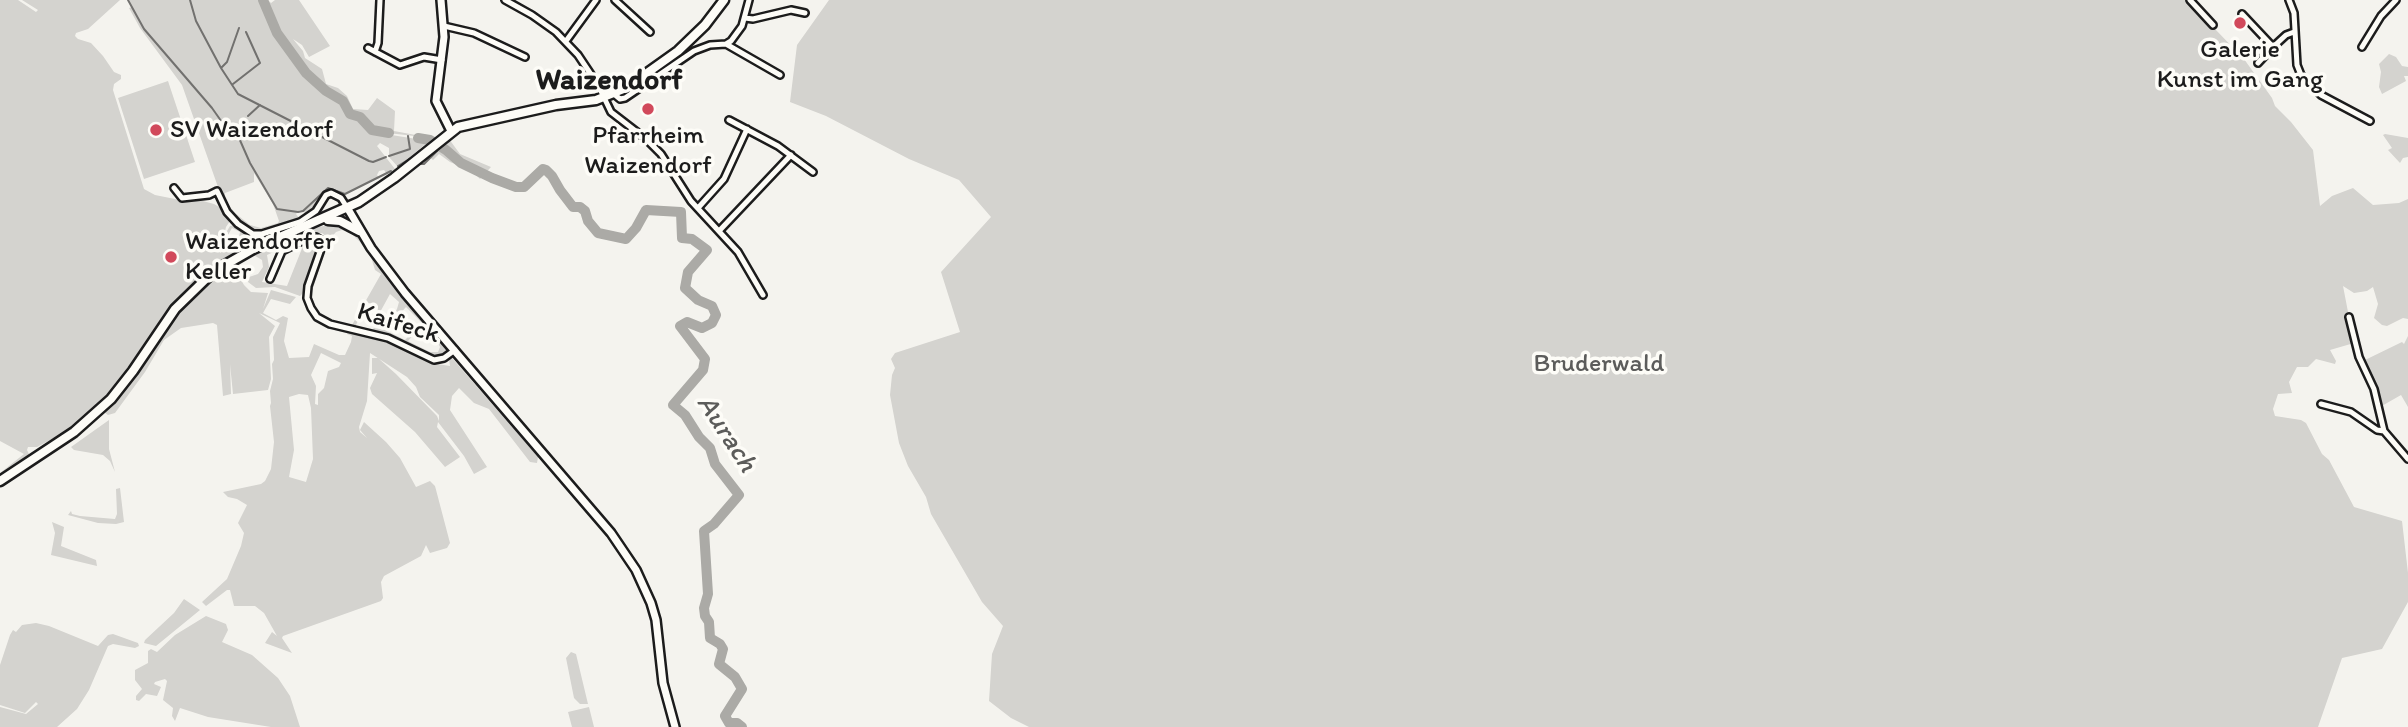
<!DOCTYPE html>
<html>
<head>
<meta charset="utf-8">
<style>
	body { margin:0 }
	canvas { display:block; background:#f4f3ee }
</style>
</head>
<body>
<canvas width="2408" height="727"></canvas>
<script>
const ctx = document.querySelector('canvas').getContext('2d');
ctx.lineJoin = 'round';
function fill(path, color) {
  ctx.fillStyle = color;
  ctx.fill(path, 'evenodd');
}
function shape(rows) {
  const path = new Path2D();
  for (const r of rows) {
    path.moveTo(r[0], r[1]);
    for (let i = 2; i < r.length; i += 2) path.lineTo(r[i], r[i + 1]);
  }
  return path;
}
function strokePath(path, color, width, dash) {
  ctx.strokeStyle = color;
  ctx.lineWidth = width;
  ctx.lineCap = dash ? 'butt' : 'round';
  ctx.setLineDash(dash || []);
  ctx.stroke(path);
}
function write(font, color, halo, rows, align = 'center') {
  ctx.font = font + ' Itim,sans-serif';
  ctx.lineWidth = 7;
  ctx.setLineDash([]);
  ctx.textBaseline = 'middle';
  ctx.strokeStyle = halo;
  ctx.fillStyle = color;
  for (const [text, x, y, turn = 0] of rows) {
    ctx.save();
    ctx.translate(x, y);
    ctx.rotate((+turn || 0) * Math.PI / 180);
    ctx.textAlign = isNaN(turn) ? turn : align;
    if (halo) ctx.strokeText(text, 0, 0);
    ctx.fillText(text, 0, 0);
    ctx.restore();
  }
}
const green = shape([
	[0,0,18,0,36,12,38,10,22,0,120,0,88,29,76,33,75,36,78,39,91,43,103,56,114,72,121,75,121,79,114,84,113,90,144,189,155,195,180,200,199,200,214,204,221,208,230,221,226,227,223,240,209,245,218,244,220,253,238,243,240,232,232,228,228,235,227,231,230,226,235,225,245,231,242,249,223,262,229,278,232,273,236,271,244,285,251,292,268,293,263,309,271,290,296,297,290,304,271,299,263,313,276,320,283,316,288,318,284,341,289,358,309,357,314,344,339,355,345,355,351,342,352,336,347,334,348,331,389,340,431,363,450,366,449,359,452,358,538,457,537,463,530,462,489,409,474,403,459,388,452,396,450,410,487,467,474,474,464,456,438,422,437,427,460,457,445,467,415,432,372,394,370,388,377,373,372,374,372,358,378,358,396,374,437,416,439,421,439,415,420,397,416,387,407,377,370,353,367,401,359,427,360,432,367,438,360,430,364,422,386,442,400,458,416,487,430,481,435,486,450,543,447,548,430,553,426,545,421,556,384,576,381,582,383,598,381,601,283,636,282,638,292,653,265,643,272,632,277,636,264,613,255,606,234,606,230,590,227,590,206,606,202,602,227,579,241,546,244,533,238,523,247,505,237,499,228,497,223,492,261,484,265,481,271,469,274,442,270,406,271,403,270,391,273,379,272,364,274,360,273,337,280,323,259,313,275,326,269,337,271,379,268,390,233,394,230,364,231,394,223,396,217,325,213,323,181,328,164,340,145,372,115,413,108,415,96,406,65,432,37,447,28,447,27,450,30,456,0,478,0,473,24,454,0,441],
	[321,353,341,363,339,367,328,371,324,388,318,394,318,405,315,404,316,386,311,375],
	[299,394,308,395,311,408,313,459,306,482,289,477,294,450,289,397],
	[129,0,268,0,271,3,275,0,299,0,330,46,309,57,302,45,293,39,303,51,305,58,322,69,326,84,338,88,347,96,353,109,368,110,377,98,395,111,394,131,432,138,379,132,379,133,429,141,398,167,389,157,389,148,380,143,377,146,395,169,394,170,387,174,384,170,379,171,377,175,379,178,346,193,335,191,327,192,307,214,300,210,296,214,299,218,295,221,262,231,249,229,224,204,182,85,140,28,129,8,132,7],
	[254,173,273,204,279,221,278,223,261,228,250,225,235,213,225,200,225,193,254,182],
	[829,0,2187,0,2244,59,2272,98,2275,106,2291,122,2313,150,2320,206,2332,196,2353,188,2373,205,2399,203,2408,199,2408,319,2403,318,2387,326,2382,325,2374,318,2378,304,2373,287,2367,291,2354,293,2343,286,2354,343,2330,350,2336,361,2335,364,2316,359,2308,367,2297,367,2289,382,2292,393,2278,394,2273,409,2275,416,2301,420,2306,423,2322,454,2329,460,2354,507,2402,521,2408,573,2408,602,2382,649,2342,658,2318,727,1029,727,1011,718,989,701,992,654,1003,626,982,602,931,514,926,497,908,466,899,443,890,395,892,375,895,368,891,359,895,353,960,332,941,272,991,217,959,180,909,159,826,116,790,102,797,45],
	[2389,54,2396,57,2402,66,2408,67,2408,76,2404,76,2406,81,2382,94,2379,87,2381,72,2379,64],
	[168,81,195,162,144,179,118,98],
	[2385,134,2408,138,2408,157,2403,158,2400,163,2388,150,2392,148,2383,135],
	[449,139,460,154,491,167,480,179,472,171,450,162,439,154,433,160,427,155],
	[338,223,358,234,448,348,443,356,434,358,422,354,387,334,372,330,374,328,385,330,397,309,399,302,390,294,379,314,377,307,367,302,355,327,335,324,318,314,309,297,309,289,326,243,326,236,322,233,314,234,267,255,269,267,262,282,287,286,305,241,312,241,318,251,305,291,300,296,275,287,256,288,248,282,249,277,258,274,263,267,262,260,252,254,305,230],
	[342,230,352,234,360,242,371,257,375,270,381,274,352,325,335,321,320,314,312,304,311,294,329,240,336,232],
	[406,307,422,323,405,340,389,332,387,328],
	[422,325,437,341,440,347,438,352,430,352,408,341],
	[2408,336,2408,407,2401,395,2380,407,2376,388,2365,360,2402,342,2404,344],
	[109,420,109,449,115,472,110,461,103,455,74,450,71,447],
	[120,488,124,522,116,524,98,523,68,515,71,511,72,514,80,516,115,519,117,514,116,489],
	[52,522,64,527,61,546,96,560,97,566,51,555,55,533],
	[184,599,200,610,156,646,144,643,145,640,174,613],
	[206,616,226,624,228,630,222,642,252,655,278,678,290,696,300,727,271,727,208,717,180,708,175,721,172,716,173,708,163,700,167,681,165,679,155,682,154,684,161,687,157,696,146,694,139,701,136,700,136,696,142,689,135,680,135,670,148,663,148,651,151,649,157,652,175,635],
	[36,623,49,626,98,646,108,635,113,634,138,643,139,646,135,648,113,644,108,646,89,690,77,709,57,727,0,727,0,707,26,714,38,704,36,702,25,713,0,705,0,665,10,635,13,630,16,632,22,625],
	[571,652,576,654,588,704,580,704,574,698,566,658],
	[589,707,594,727,572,727,568,712]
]);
const stream = shape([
	[128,0,144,29,212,108,231,135,239,138,250,163,277,209,298,212,303,211,328,188,345,194,391,171],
	[190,0,196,21,221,68,238,94,369,161,373,162,386,157],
	[221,68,227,62,239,28],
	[233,84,260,63,246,32],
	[248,116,260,105],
	[389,156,410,149,408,136],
	[418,164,424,164,441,147],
	[398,166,411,158]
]);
const river = shape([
	[263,0,277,33,306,73,326,91,343,101,350,114,360,117,372,130,389,133],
	[418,138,430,140,446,150,461,163,492,178,516,187,524,187,543,169,546,170,552,176,560,190,573,207,580,207,585,211,588,221,598,233,626,239,636,228,646,210,681,212,682,238,692,239,707,250,688,272,685,288,698,300,712,306,716,315,712,323,702,328,687,322,680,326,705,359,703,370,673,405,685,415,699,437,710,448,715,464,739,495,714,524,704,531,708,594,704,608,705,616,709,622,710,638,720,644,723,649,719,664,735,677,742,689,725,716,729,723,737,723,742,727]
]);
const minor = shape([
	[505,0,532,15,556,32,578,55,598,85,611,112,646,139,661,154,691,201,738,252,763,295],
	[615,0,650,32],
	[2190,0,2213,25],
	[2289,0,2294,13,2297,65,2301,75,2321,95,2370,121],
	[2242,14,2273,47,2258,63],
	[745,18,753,19,791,10,805,13],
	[444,26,474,33,525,57],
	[566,41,596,0],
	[726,44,780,75],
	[2273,47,2286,35,2294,32],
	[2362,47,2381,16,2396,0],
	[368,48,400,65,424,57,442,60],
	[375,52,378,43,380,0],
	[614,94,620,99,625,98,694,51,710,45,726,44,731,41,742,26,749,0],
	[729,120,778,146,813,172],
	[174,188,182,198,209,195,217,191,227,212,238,224,253,234,262,234,300,222,316,211,326,195,331,193,341,198,348,209],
	[698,208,724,179,747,129],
	[720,230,791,155],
	[270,279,282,251,308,238,316,237,321,240,321,249,308,286,307,298,311,308,317,317,330,324,388,338,434,360,444,358,455,350],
	[2349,317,2359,357,2374,389,2384,431,2408,459],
	[2321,404,2351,412,2377,430,2384,431]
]);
const tertiary = shape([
	[441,0,444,37,436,101,451,131],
	[348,209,371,248,405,293,611,533,636,570,651,603,656,620,663,683,675,727]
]);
const secondary = shape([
	[328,220,340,221,359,231],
	[0,481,74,432,111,399,133,371,175,309,213,272,253,249,359,202,394,178,458,127,556,105,596,100,626,88,678,51,705,25,724,0]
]);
const markers = [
	[2240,23,7,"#d1495b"],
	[648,109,7,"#d1495b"],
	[156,130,7,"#d1495b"],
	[171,257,7,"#d1495b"]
];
const poiNames = [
	["Galerie",2240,50],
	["Kunst im Gang",2240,80],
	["SV Waizendorf",170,130,"left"],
	["Pfarrheim",648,136],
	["Waizendorf",648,166],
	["Waizendorfer",185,242,"left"],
	["Keller",185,272,"left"]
];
const streetNames = [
	["Kaifeck",398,324,17]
];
const parkNames = [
	["Bruderwald",1599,364]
];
const waterNames = [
	["Aurach",726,434,57]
];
const quarterNames = [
	["Waizendorf",609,81]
];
fill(green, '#d4d3cf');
strokePath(stream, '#72716f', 2);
strokePath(river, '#abaaa6', 10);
strokePath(minor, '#1c1c1c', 10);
strokePath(tertiary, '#1c1c1c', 12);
strokePath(secondary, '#1c1c1c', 13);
strokePath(minor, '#fdfcf7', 5);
strokePath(tertiary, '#fdfcf7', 7);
strokePath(secondary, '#fdfcf7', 8);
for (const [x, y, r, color] of markers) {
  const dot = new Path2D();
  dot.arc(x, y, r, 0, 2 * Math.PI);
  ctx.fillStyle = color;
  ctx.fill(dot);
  strokePath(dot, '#fdfcf7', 2.5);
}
write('26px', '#1c1c1c', '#fdfcf7', poiNames);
write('26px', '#1c1c1c', '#fdfcf7', streetNames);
write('26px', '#5c5c5b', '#fdfcf7', parkNames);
write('italic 28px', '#5c5c5a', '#fdfcf7', waterNames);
write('bold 30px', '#1c1c1c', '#fdfcf7', quarterNames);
</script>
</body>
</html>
